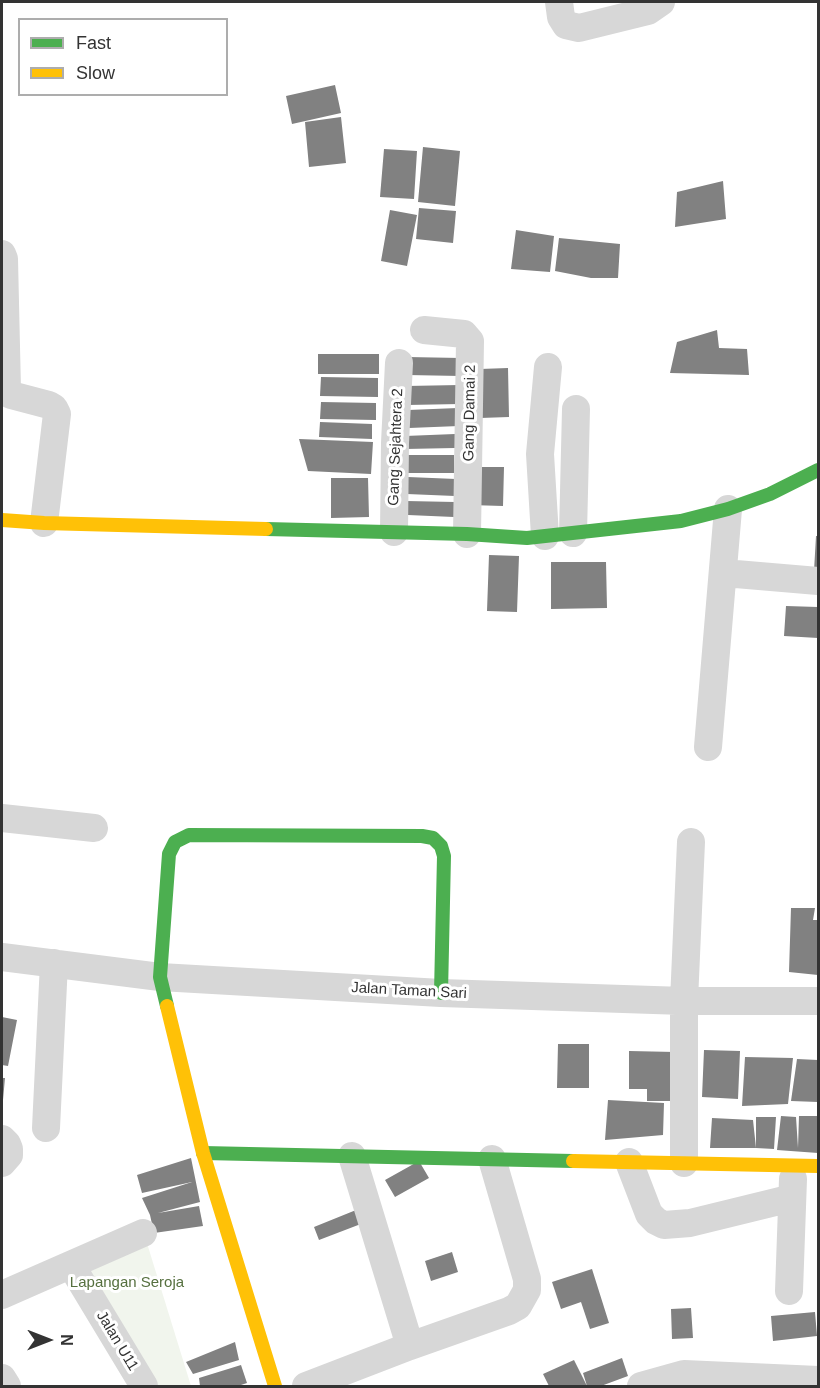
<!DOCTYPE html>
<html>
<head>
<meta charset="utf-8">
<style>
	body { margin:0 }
	#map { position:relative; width:820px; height:1388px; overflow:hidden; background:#fff; font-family:Arial,sans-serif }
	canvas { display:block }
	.frame { position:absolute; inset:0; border:3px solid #333; pointer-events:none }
	.legend { position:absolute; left:18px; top:18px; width:210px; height:78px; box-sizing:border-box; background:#fff; border:2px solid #adadad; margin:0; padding:8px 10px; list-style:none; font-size:18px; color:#333 }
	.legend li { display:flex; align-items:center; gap:12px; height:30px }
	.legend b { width:30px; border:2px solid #adadad }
	.north { position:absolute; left:18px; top:1310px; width:60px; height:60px; -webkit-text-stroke:4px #fff; paint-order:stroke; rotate:90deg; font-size:16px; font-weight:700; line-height:24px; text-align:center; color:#333 }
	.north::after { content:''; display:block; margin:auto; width:21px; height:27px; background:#333; clip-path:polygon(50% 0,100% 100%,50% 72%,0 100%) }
</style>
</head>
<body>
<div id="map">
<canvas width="820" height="1388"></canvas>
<div class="frame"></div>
<ul class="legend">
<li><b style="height:8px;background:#4caf50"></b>Fast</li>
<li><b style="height:8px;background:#ffc107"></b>Slow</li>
</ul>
<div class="north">N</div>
</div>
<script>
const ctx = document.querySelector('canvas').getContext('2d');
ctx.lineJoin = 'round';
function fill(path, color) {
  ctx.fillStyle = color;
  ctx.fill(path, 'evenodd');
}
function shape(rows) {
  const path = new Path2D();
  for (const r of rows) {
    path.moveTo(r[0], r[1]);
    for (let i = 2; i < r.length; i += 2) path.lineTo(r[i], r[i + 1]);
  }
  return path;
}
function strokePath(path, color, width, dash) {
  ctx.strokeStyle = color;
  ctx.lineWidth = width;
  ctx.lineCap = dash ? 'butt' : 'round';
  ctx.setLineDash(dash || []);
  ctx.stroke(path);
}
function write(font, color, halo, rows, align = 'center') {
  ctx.font = font + ' Arial,sans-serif';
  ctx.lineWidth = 6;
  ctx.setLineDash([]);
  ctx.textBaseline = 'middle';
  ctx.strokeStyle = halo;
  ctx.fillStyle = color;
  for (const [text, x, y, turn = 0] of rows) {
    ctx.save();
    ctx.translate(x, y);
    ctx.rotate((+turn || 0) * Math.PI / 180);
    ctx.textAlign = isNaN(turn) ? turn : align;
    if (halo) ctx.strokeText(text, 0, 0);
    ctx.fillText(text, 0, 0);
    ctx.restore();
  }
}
const green = shape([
	[146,1240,191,1386,151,1386,83,1269]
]);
const building = shape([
	[335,85,341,113,292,124,286,96],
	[341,117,346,163,309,167,305,122],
	[423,147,460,151,455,206,418,202],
	[384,149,417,151,414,199,380,197],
	[723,181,726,219,675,227,677,192],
	[419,208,456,211,453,243,416,239],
	[390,210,417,215,407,266,381,261],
	[516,230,554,236,550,272,511,269],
	[559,238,620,244,618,278,591,278,555,271],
	[717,330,719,348,747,349,749,375,670,373,677,342],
	[318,354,379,354,379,374,318,374],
	[407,357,461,358,461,376,407,375],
	[508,368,509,417,480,418,480,369],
	[321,377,378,378,378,397,320,396],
	[460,385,460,404,407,405,406,386],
	[321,402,376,403,376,420,320,419],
	[458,408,459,426,409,428,408,410],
	[320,422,372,424,372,439,319,437],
	[455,434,455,448,405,449,405,436],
	[299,439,373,442,371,474,308,471],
	[406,455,454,455,454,473,406,473],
	[471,467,504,467,503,506,470,505],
	[408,477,456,479,455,496,407,494],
	[331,478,368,478,369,517,331,518],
	[406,501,455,502,454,517,408,515],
	[816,536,818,536,818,571,814,571],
	[489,555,519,556,517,612,487,611],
	[551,562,606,562,607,608,551,609],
	[786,606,818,607,818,638,784,636],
	[791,908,815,908,813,920,818,920,818,975,789,972],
	[2,1017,17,1020,8,1066,2,1065],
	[558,1044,589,1044,589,1088,557,1088],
	[704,1050,740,1051,738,1099,702,1097],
	[629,1051,675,1052,675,1101,647,1101,647,1089,629,1089],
	[745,1057,793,1058,788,1104,742,1106],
	[797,1059,818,1060,818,1102,791,1101],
	[2,1078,5,1078,3,1100,2,1100],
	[608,1100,664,1103,663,1135,605,1140],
	[781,1116,796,1117,798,1148,799,1116,818,1116,818,1153,777,1150],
	[756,1117,776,1117,774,1149,756,1148],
	[712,1118,753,1120,756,1148,710,1148],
	[191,1158,200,1202,158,1213,199,1206,203,1226,154,1233,150,1215,142,1198,192,1182,142,1193,137,1175],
	[419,1161,429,1178,395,1197,385,1180],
	[361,1208,366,1222,319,1240,314,1227],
	[452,1252,458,1272,431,1281,425,1261],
	[592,1269,609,1323,590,1329,581,1302,561,1309,552,1282],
	[691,1308,693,1338,672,1339,671,1309],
	[815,1312,817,1336,773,1341,771,1316],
	[235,1342,239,1360,193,1374,186,1362],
	[622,1358,628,1376,601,1386,587,1386,583,1373],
	[574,1360,587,1386,549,1386,543,1374],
	[241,1365,247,1383,238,1386,200,1386,199,1378]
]);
const street = shape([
	[559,2,561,17,566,25,579,28,648,11,661,2],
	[2,254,4,259,7,390,11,395,49,405,54,408,57,414,44,523],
	[424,330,464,334,470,341,467,534],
	[394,532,395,443,399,363],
	[573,533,576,409],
	[545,536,540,454,548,367],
	[724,573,818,581],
	[708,747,728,509],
	[2,818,94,828],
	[2,957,160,977,441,993,684,1001,818,1001],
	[46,1128,54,963],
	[2,1139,7,1144,9,1149,9,1155,2,1163],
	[352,1156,410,1346],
	[629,1162,649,1214,656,1221,664,1225,690,1223,792,1198],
	[684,1163,684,1001,691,842],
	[71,1265,144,1386],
	[789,1291,793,1179],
	[2,1295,143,1233],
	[2,1378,7,1386],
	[306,1386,410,1346,509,1311,518,1306,527,1290,527,1279,492,1159],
	[641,1386,684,1374,818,1380]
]);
const fast = shape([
	[266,529,467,534,527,538,681,521,728,509,770,494,818,470],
	[167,1006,160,977,169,854,175,842,189,835,422,836,433,838,441,846,444,856,441,993],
	[203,1153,573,1161]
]);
const slow = shape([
	[2,520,44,523,266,529],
	[167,1006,203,1153,275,1386],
	[573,1161,818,1166]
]);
const streetNames = [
	["Gang Damai 2",470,413,-89],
	["Gang Sejahtera 2",396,447,-88],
	["Jalan Taman Sari",409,991,3],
	["Jalan U11",117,1341,59]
];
const parkNames = [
	["Lapangan Seroja",127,1283]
];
fill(green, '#f1f5ed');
fill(building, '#818181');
strokePath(street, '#d7d7d7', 28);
strokePath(fast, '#4caf50', 14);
strokePath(slow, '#ffc107', 14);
write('15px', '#333', '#fff', streetNames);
write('15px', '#56703f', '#fff', parkNames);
</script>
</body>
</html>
